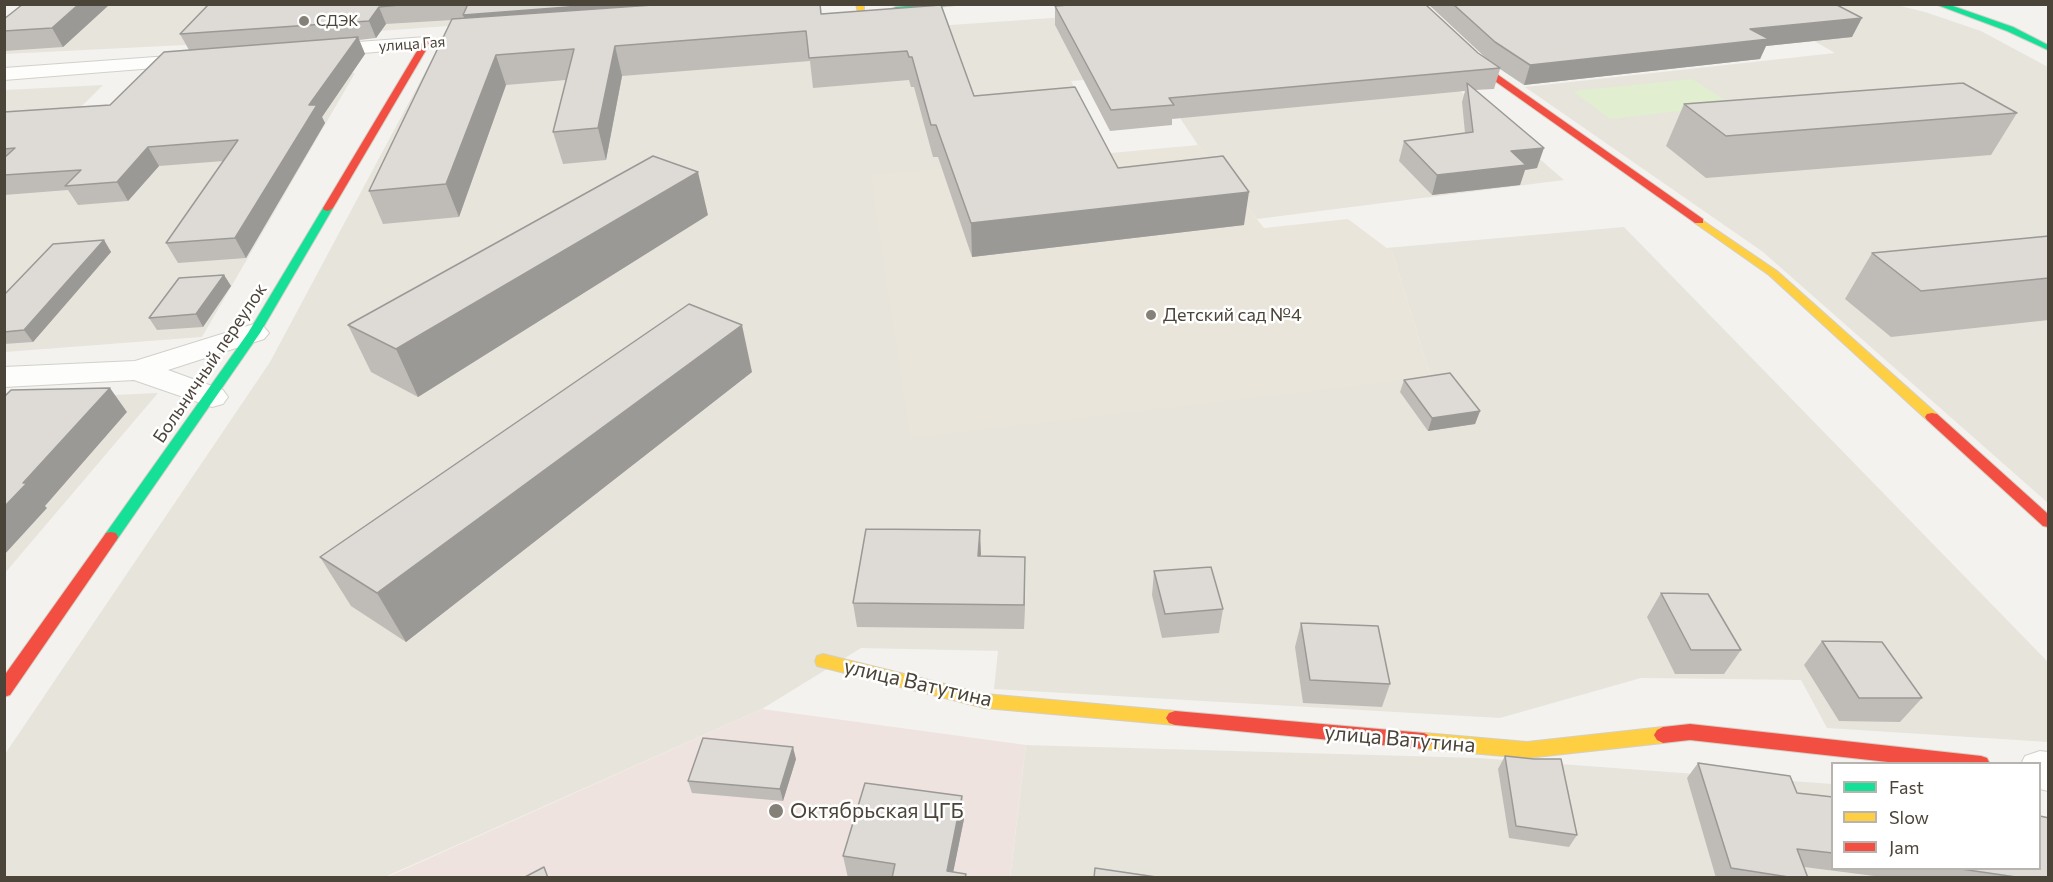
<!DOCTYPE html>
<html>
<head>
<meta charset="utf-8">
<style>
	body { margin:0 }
	#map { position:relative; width:2053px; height:882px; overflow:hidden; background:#f4f2ee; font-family:Commissioner,sans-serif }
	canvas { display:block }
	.frame { position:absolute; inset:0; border:6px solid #4b4439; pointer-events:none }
	.legend { position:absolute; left:1831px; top:762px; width:210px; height:108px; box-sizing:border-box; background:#fff; border:2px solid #b7b4b0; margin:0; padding:8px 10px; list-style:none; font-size:18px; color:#4b4439 }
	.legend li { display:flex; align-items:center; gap:12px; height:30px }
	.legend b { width:30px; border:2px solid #b7b4b0 }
</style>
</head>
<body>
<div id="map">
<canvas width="2053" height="882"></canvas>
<div class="frame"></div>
<ul class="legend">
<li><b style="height:8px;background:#16e098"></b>Fast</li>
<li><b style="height:8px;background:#ffcf43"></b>Slow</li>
<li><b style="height:8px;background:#f24e42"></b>Jam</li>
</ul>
</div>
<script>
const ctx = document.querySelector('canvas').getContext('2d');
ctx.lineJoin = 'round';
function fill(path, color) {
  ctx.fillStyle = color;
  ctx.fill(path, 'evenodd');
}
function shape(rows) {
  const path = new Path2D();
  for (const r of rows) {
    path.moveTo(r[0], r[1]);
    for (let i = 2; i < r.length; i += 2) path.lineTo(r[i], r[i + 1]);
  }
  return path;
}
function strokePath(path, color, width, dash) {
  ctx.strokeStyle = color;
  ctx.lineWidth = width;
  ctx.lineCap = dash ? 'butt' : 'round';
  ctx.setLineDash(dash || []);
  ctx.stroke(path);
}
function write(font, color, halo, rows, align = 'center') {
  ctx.font = font + ' Commissioner,sans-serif';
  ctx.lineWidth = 5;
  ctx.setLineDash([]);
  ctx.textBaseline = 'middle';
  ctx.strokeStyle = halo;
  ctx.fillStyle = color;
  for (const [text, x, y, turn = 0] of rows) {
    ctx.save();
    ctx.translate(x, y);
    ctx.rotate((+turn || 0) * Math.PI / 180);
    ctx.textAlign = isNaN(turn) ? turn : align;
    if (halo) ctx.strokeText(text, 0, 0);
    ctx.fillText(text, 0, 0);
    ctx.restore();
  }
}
const residential = shape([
	[43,4,739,5,185,45,5,54,4,39],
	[1764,4,1892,4,1925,12,1981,31,2048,67,2048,503,1763,252,1525,87,1835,53,1760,10],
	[1239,5,1446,51,1071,81,1107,153,1431,377,1392,252,1386,248,1624,227,2048,662,2048,742,1827,728,1801,680,1641,678,1500,718,994,689,998,651,861,648,762,709,385,877,5,878,5,754,270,362,431,61],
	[355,73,202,337,5,352,5,90,103,85,24,164,66,162,139,83],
	[1457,88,1564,180,1257,219,1198,145,1180,118],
	[158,393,5,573,4,400],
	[1026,745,1478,758,1832,784,1832,868,1996,878,1010,878]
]);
const education = shape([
	[1198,145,1264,228,1348,219,1392,252,1431,377,910,438,871,175]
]);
const medical = shape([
	[762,709,1026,745,1010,877,385,878]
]);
const green = shape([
	[1692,79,1733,105,1610,119,1573,91]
]);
const street = shape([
	[426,37,433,39,436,43,433,47,317,57,310,55,307,51,310,47,317,45,426,37],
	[197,54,204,56,207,60,204,64,4,80,4,68,197,54],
	[254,324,264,327,269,333,264,339,168,370,223,390,228,397,223,404,212,407,134,380,4,387,4,367,135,361,254,324],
	[2040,751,2048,752,2048,791,2040,789,2040,764,2021,764,2025,756,2040,751]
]);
const fast = shape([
	[926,4,966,4,896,11,892,9,896,7,926,4],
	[1935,4,1947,4,2013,27,2048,45,2048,50,2007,31,1935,4],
	[328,205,333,208,260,333,116,541,106,541,104,537,106,533,248,333,323,208,328,205]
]);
const slow = shape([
	[856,4,864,4,864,13,858,13,856,4],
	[1699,218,1777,271,1937,414,1939,417,1937,420,1927,420,1769,275,1695,223,1695,219,1699,218],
	[823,654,985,694,1175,711,1181,713,1184,718,1181,723,1175,725,985,708,817,666,815,661,817,656,823,654],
	[1663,727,1669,730,1672,735,1669,740,1663,743,1527,758,1424,749,1418,746,1415,741,1418,736,1424,733,1527,742,1663,727]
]);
const jam = shape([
	[1409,4,1417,4,1484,65,1703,219,1703,223,1695,223,1478,69,1409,4],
	[485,37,489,39,488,41,429,45,333,208,328,211,324,210,323,208,423,41,485,37],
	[1932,413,1937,414,2048,514,2048,527,2043,526,1927,420,1925,417,1927,414,1932,413],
	[111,532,116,533,118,537,116,541,10,695,4,697,4,676,106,533,111,532],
	[1175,711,1424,733,1430,736,1433,741,1430,746,1424,749,1175,725,1169,723,1166,718,1169,713,1175,711],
	[1690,724,1981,756,1987,758,1990,764,1906,764,1690,740,1663,743,1657,740,1654,735,1657,730,1663,727,1690,724]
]);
const wall = shape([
	[23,4,110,4,63,47,4,51,4,19],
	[209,4,820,4,821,14,941,5,974,96,1118,168,1244,225,972,257,938,157,933,157,914,87,911,87,909,80,813,88,810,61,622,76,606,160,563,164,553,132,566,80,506,85,459,217,383,224,369,191,452,20,386,24,376,38,359,40,365,54,322,117,325,123,246,258,178,263,166,243,224,161,159,166,128,201,78,205,68,190,4,195,4,112,110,105,189,50,180,34],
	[1428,4,1835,4,1852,37,1766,46,1760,59,1524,85,1500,69,1494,89,1475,90,1537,168,1525,170,1520,185,1432,195,1399,161,1404,141,1465,133,1462,102,1465,91,1172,119,1172,125,1110,131,1055,25,1055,6,1478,53,1488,60],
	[1684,104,2017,113,1991,155,1706,178,1666,146],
	[708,215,418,397,371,372,348,325],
	[2049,236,2049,320,1891,337,1845,299,1872,253],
	[104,240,111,252,33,342,4,344,4,295],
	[224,275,231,286,203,327,157,330,149,318],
	[752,372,406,642,351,606,320,557],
	[1404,380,1480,411,1475,424,1428,431,1400,392],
	[980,556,1025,557,1024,629,857,627,853,603],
	[1154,571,1223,609,1219,633,1162,638,1152,595],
	[1661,593,1741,650,1724,674,1675,674,1647,617],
	[1301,623,1390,684,1382,707,1303,703,1295,647],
	[1822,641,1922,698,1900,722,1839,721,1804,665],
	[1505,756,1577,835,1569,847,1509,838,1498,769],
	[796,759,783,801,692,793,688,781],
	[1698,763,1797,793,1833,797,1833,868,2040,868,2049,878,1890,878,1804,867,1808,878,1716,878,1687,778],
	[964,819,953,872,966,878,848,878,843,856]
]);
const shadedWall = shape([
	[79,4,110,4,63,47,52,28],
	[607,4,819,4,469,33,463,15],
	[379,7,386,24,376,38,369,21],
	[1862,18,1852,37,1766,46,1760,59,1524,85,1530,65,1750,29],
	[358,37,365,54,322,117,325,123,246,258,235,238,309,105],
	[615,46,622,76,606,160,598,128],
	[496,55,506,85,459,217,446,184],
	[148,147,159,166,128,201,117,182],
	[1544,148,1537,168,1525,170,1520,185,1432,195,1437,175,1511,151],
	[698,172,708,215,418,397,396,349],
	[1249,192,1244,225,972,257,971,223],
	[104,240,111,252,33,342,24,330],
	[224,275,231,286,203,327,196,314],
	[742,325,752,372,406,642,377,593],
	[110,388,127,412,45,506,47,508,4,555,4,507,23,483],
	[1480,411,1475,424,1428,431,1432,418],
	[980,530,981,554,979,581,978,556],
	[1025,557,1025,581,1024,629,1024,605],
	[793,747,796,759,783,801,780,789],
	[962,796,964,819,952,878,947,871]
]);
const building = shape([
	[23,4,79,4,52,28,4,31,4,19,23,4],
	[209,4,410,4,379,7,369,21,180,34,209,4],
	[468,4,607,4,463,15,468,4],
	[667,4,820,4,821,14,941,5,974,96,1075,87,1118,168,1223,156,1249,192,971,223,936,125,931,125,912,57,909,57,907,51,809,58,806,31,615,46,598,128,553,132,574,49,496,55,446,184,369,191,452,19,667,4],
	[1082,4,1425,4,1478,53,1500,68,1169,98,1174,105,1111,110,1055,6,1082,4],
	[1453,4,1835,4,1862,18,1750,29,1769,39,1530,65,1495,42,1453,4],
	[358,37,309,105,317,105,235,238,166,243,238,140,148,147,117,182,65,186,81,170,4,175,4,158,15,148,4,149,4,112,110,105,164,52,358,37],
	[1467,83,1544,148,1511,151,1526,165,1437,175,1404,141,1473,132,1467,83],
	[1963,83,2017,113,1726,136,1684,104,1963,83],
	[653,156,698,172,396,349,348,325,653,156],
	[2049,236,2049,278,1921,291,1872,253,2049,236],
	[104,240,24,330,4,332,4,295,53,244,104,240],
	[224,275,196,314,149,318,179,278,224,275],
	[689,304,742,325,377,593,320,557,689,304],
	[1450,373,1480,411,1432,418,1404,380,1450,373],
	[110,388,23,483,27,483,4,507,4,397,11,390,110,388],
	[866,529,980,530,978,556,1025,557,1024,605,853,603,866,529],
	[1211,567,1223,609,1165,614,1154,571,1211,567],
	[1661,593,1708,594,1741,650,1691,650,1661,593],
	[1301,623,1378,626,1390,684,1310,680,1301,623],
	[1822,641,1882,642,1922,698,1859,698,1822,641],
	[703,738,793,747,780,789,688,781,703,738],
	[1505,756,1534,759,1561,759,1577,835,1516,826,1505,756],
	[1698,763,1790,776,1797,793,1833,797,1833,853,1797,849,1808,878,1795,878,1731,868,1698,763],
	[865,783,962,796,947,871,966,874,965,878,892,878,895,864,843,856,865,783],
	[2040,816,2049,818,2049,878,2023,878,1954,868,2040,868,2040,816],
	[544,867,548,878,523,878,544,867],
	[1095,868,1163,878,1094,878,1095,868]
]);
const markers = [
	[304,21,6,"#868178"],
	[1151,315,6,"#868178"],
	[776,811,8,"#868178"]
];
const farPoinames = [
	["СДЭК",316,21]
];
const farStreetnames = [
	["улица Гая",412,44,-4]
];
const poiNames = [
	["Детский сад №4",1163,315]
];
const streetNames = [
	["Больничный переулок",210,363,-56]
];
const nearStreetnames = [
	["улица Ватутина",918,683,13],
	["улица Ватутина",1400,739,5]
];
const nearPoinames = [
	["Октябрьская ЦГБ",790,811]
];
fill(residential, '#e7e4dc');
fill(education, '#eae5da');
fill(medical, '#eee3df');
fill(green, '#e1eecf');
strokePath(street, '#d2d0cb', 2);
strokePath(fast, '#d3cfc5', 2);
strokePath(slow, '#d3cfc5', 2);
strokePath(jam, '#d3cfc5', 2);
fill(street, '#fdfdfc');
fill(fast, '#16e098');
fill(slow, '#ffcf43');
fill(jam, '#f24e42');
fill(wall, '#bfbcb8');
fill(shadedWall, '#9b9996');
fill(building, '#dedbd6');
strokePath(building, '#9b9996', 1.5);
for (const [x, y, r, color] of markers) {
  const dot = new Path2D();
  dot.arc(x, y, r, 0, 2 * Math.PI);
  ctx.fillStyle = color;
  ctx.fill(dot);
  strokePath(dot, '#fff', 2);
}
write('15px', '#4b4439', '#fff', farPoinames, 'left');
write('15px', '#4b4439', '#fff', farStreetnames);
write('18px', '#4b4439', '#fff', poiNames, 'left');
write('18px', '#4b4439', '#fff', streetNames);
write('21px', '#4b4439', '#fff', nearStreetnames);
write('21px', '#4b4439', '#fff', nearPoinames, 'left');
</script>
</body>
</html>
